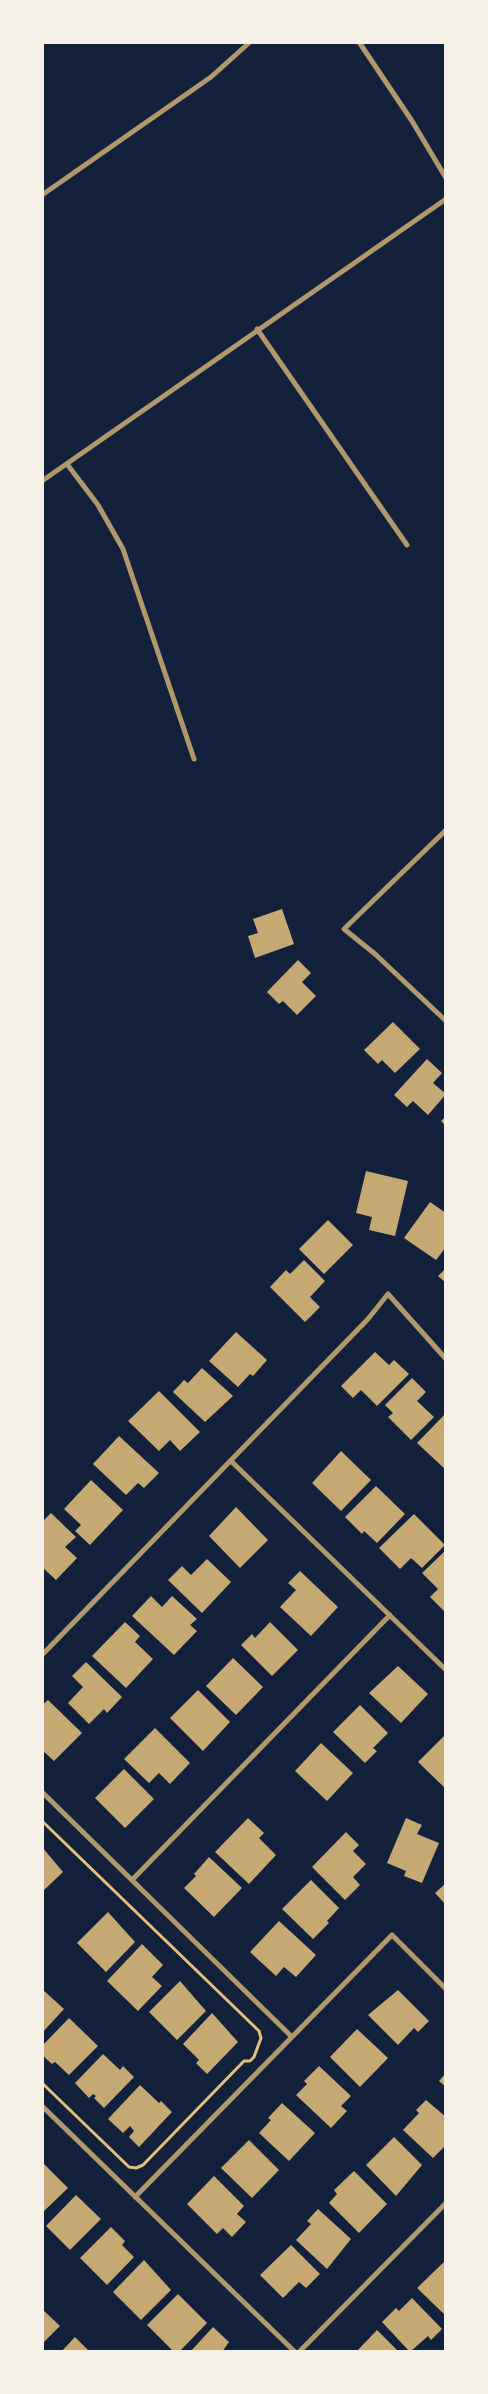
<!DOCTYPE html>
<html>
<head>
<meta charset="utf-8">
<style>
	body { margin:0 }
	#map { position:relative; width:488px; height:2394px; overflow:hidden; background:#14213d; font-family:Ubuntu,sans-serif }
	canvas { display:block }
	.frame { position:absolute; inset:0; border:44px solid #f6f1e7; pointer-events:none }
</style>
</head>
<body>
<div id="map">
<canvas width="488" height="2394"></canvas>
<div class="frame"></div>
</div>
<script>
const ctx = document.querySelector('canvas').getContext('2d');
ctx.lineJoin = 'round';
function fill(path, color) {
  ctx.fillStyle = color;
  ctx.fill(path, 'evenodd');
}
function shape(rows) {
  const path = new Path2D();
  for (const r of rows) {
    path.moveTo(r[0], r[1]);
    for (let i = 2; i < r.length; i += 2) path.lineTo(r[i], r[i + 1]);
  }
  return path;
}
function strokePath(path, color, width, dash) {
  ctx.strokeStyle = color;
  ctx.lineWidth = width;
  ctx.lineCap = dash ? 'butt' : 'round';
  ctx.setLineDash(dash || []);
  ctx.stroke(path);
}
const building = shape([
	[282,909,294,944,255,958,248,936,258,933,253,919],
	[298,960,311,973,302,982,316,996,297,1015,283,1001,279,1004,267,992],
	[393,1022,420,1049,395,1073,382,1060,378,1064,364,1050],
	[427,1059,442,1073,433,1083,446,1094,428,1115,413,1101,407,1107,394,1095],
	[446,1116,446,1126,441,1121],
	[366,1171,408,1181,395,1236,369,1230,372,1217,356,1213],
	[430,1202,446,1213,446,1247,436,1260,404,1238],
	[328,1220,353,1245,324,1274,299,1249],
	[304,1260,325,1281,310,1297,320,1307,305,1322,270,1287,286,1270,290,1274],
	[446,1268,446,1283,438,1276],
	[236,1332,267,1360,253,1376,250,1374,238,1387,209,1361],
	[375,1352,389,1365,394,1360,409,1374,377,1406,361,1390,353,1398,341,1386],
	[202,1368,233,1396,205,1422,173,1392,184,1380,188,1383],
	[412,1378,426,1392,417,1401,434,1417,411,1440,388,1417,393,1413,385,1405],
	[159,1391,200,1432,180,1451,170,1440,159,1451,128,1421],
	[446,1413,446,1470,417,1443],
	[119,1436,159,1473,144,1488,138,1483,126,1495,93,1464],
	[341,1451,371,1480,341,1511,312,1483],
	[91,1480,123,1510,90,1545,75,1531,81,1525,64,1509],
	[376,1486,405,1514,377,1543,364,1531,362,1534,345,1517],
	[236,1507,268,1540,240,1568,209,1536],
	[51,1513,76,1537,65,1547,77,1558,56,1580,42,1567,42,1522],
	[414,1514,445,1545,422,1568,411,1558,400,1569,379,1548],
	[446,1550,446,1613,430,1597,438,1589,422,1573],
	[207,1559,231,1582,202,1613,168,1580,182,1566,191,1575],
	[300,1571,338,1607,311,1636,280,1607,296,1590,288,1583],
	[151,1596,162,1607,172,1596,197,1619,190,1625,197,1631,174,1655,132,1616],
	[125,1622,140,1636,135,1642,153,1659,126,1688,92,1656],
	[270,1622,298,1650,272,1676,241,1645,252,1634,255,1638],
	[233,1658,263,1687,236,1715,206,1686],
	[86,1662,122,1697,107,1713,104,1709,89,1724,68,1703,83,1687,72,1676],
	[398,1666,428,1694,401,1723,369,1693],
	[198,1690,230,1722,203,1751,170,1718],
	[48,1700,82,1733,54,1761,42,1750,42,1705],
	[360,1705,388,1733,373,1748,377,1751,365,1763,333,1732],
	[155,1728,190,1763,170,1784,159,1773,149,1783,124,1759],
	[446,1734,446,1789,418,1762],
	[321,1743,353,1773,327,1801,295,1771],
	[124,1769,154,1799,125,1828,95,1798],
	[248,1818,264,1833,259,1838,276,1855,249,1884,215,1852],
	[406,1818,422,1825,417,1834,439,1843,422,1883,404,1876,406,1871,387,1863],
	[346,1832,359,1845,353,1851,366,1864,353,1877,360,1885,345,1900,312,1867],
	[42,1847,63,1872,42,1892],
	[209,1857,242,1888,214,1917,184,1888,196,1876,194,1874],
	[311,1880,339,1908,327,1921,329,1923,313,1939,282,1909],
	[446,1883,446,1905,435,1893],
	[108,1912,135,1942,106,1972,77,1943],
	[279,1921,316,1955,296,1977,284,1967,276,1976,250,1952],
	[142,1944,163,1965,152,1977,162,1986,138,2011,107,1981],
	[180,1981,206,2011,177,2040,149,2012],
	[42,1989,64,2009,42,2033],
	[398,1990,429,2021,418,2032,414,2028,398,2045,368,2015],
	[212,2013,238,2042,207,2074,196,2063,199,2060,183,2044],
	[69,2018,98,2046,69,2075,55,2062,52,2064,42,2055,42,2046],
	[357,2029,388,2058,360,2087,330,2057],
	[103,2054,120,2070,123,2066,134,2077,104,2108,94,2098,96,2096,93,2094,89,2098,75,2083],
	[319,2066,351,2096,341,2106,347,2111,331,2128,296,2095,307,2084,304,2081],
	[446,2073,446,2087,439,2081],
	[140,2085,159,2103,161,2101,172,2112,139,2147,129,2137,134,2131,130,2126,123,2133,108,2119],
	[426,2100,446,2117,446,2145,433,2158,403,2130,419,2113,416,2110],
	[282,2103,315,2133,289,2161,259,2133,271,2120,268,2118],
	[394,2137,422,2165,396,2196,366,2165],
	[249,2140,279,2170,252,2198,221,2168],
	[42,2162,68,2188,42,2213],
	[354,2171,387,2204,359,2233,329,2203,337,2194,334,2190],
	[214,2176,244,2206,237,2214,246,2222,232,2237,223,2228,217,2234,187,2204],
	[76,2195,101,2219,70,2250,46,2226],
	[318,2209,351,2239,327,2269,296,2240,311,2224,307,2221],
	[111,2227,125,2241,122,2245,134,2257,107,2285,80,2258],
	[291,2245,320,2274,306,2288,299,2282,283,2298,260,2275],
	[144,2260,171,2290,141,2320,113,2292],
	[446,2260,446,2316,417,2288],
	[178,2294,207,2323,179,2352,174,2352,147,2325],
	[412,2298,442,2329,431,2340,428,2336,410,2352,382,2322,396,2308,399,2311],
	[42,2309,60,2326,42,2344],
	[213,2327,229,2342,222,2352,190,2352],
	[377,2330,399,2352,356,2352],
	[75,2337,90,2352,61,2352]
]);
const path = shape([
	[42,1821,259,2031,261,2038,254,2057,250,2061,244,2061,143,2165,136,2168,129,2167,42,2083]
]);
const minor = shape([
	[359,42,412,121,446,178],
	[42,195,211,77,250,42],
	[257,329,407,545],
	[67,464,98,505,123,549,194,759],
	[42,481,446,199],
	[446,830,344,929,375,954,446,1021],
	[231,1461,446,1670],
	[42,1655,368,1319,388,1294,446,1359],
	[42,1792,291,2036],
	[133,1879,390,1615],
	[42,2106,295,2352],
	[135,2197,392,1935,446,1989],
	[299,2352,446,2203]
]);
fill(building, '#c6a872');
strokePath(path, '#e5c07b', 3);
strokePath(minor, '#b1986c', 5);
</script>
</body>
</html>
